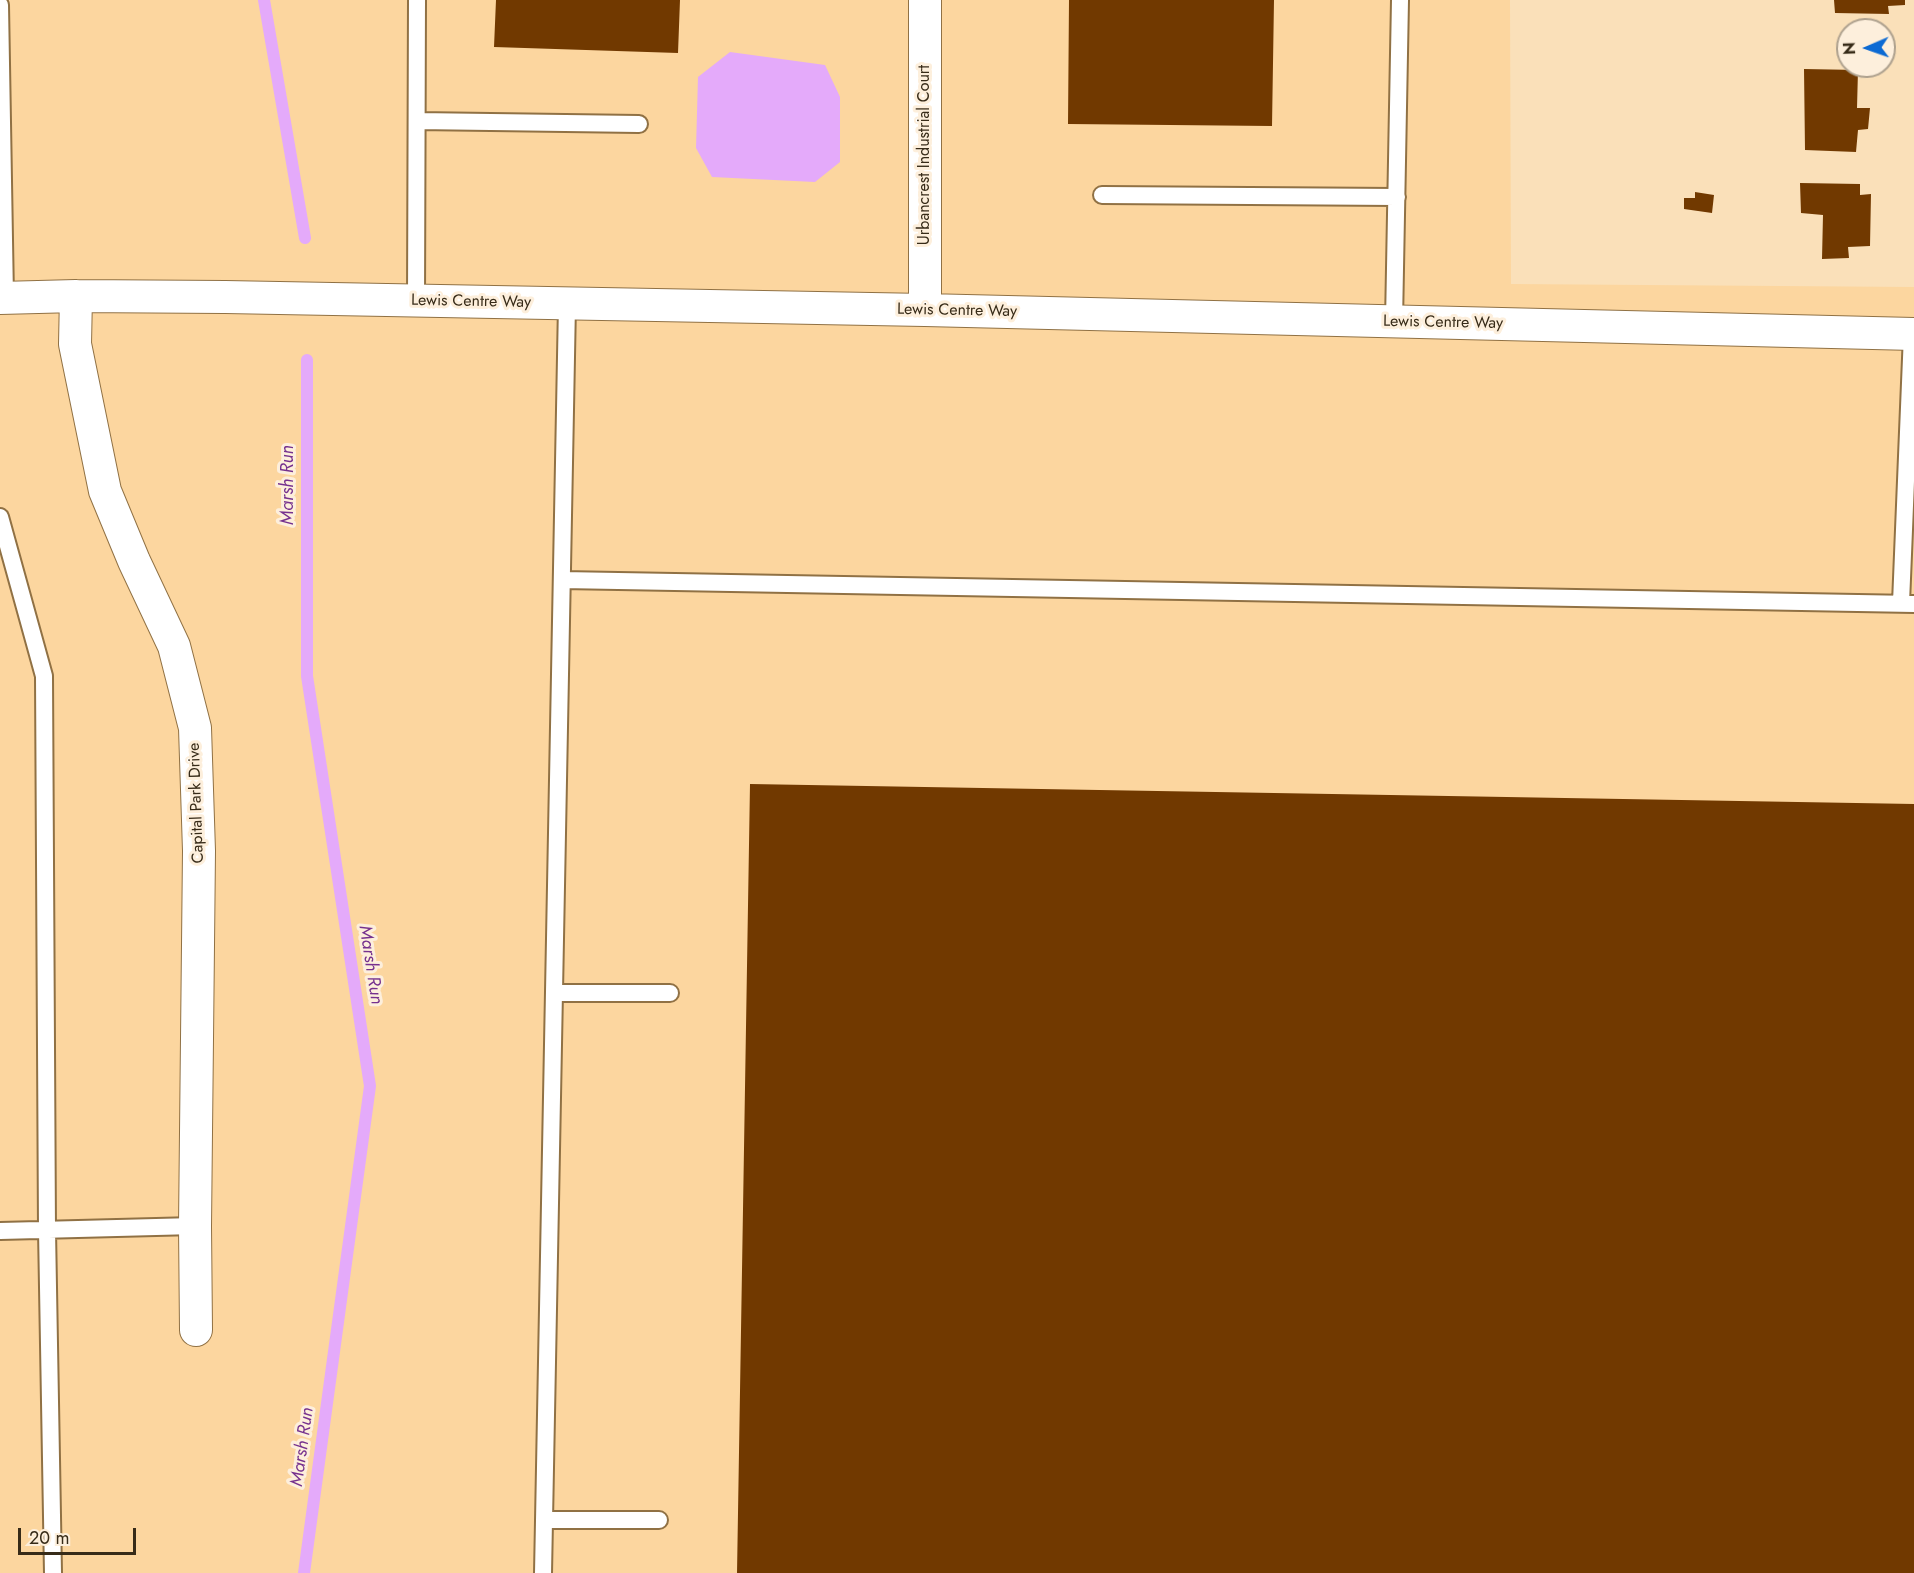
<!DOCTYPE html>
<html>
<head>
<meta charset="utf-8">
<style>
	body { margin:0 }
	#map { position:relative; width:1914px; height:1573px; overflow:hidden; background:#fae0b9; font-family:Jost,sans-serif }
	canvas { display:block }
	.north { position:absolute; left:1836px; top:18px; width:60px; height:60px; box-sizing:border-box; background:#fdefdc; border:2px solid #aea18e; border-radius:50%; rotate:268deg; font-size:16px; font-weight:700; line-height:24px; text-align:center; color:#372b18 }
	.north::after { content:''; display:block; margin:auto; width:21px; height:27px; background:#0c6ad3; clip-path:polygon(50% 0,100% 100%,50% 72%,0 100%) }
	.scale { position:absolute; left:18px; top:1528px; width:118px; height:27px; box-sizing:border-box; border:3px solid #372b18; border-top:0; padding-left:8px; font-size:18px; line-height:21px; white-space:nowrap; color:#372b18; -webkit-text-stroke:4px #fdefdc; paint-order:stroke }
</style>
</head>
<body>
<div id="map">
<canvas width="1914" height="1573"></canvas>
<div class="north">N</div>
<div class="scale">20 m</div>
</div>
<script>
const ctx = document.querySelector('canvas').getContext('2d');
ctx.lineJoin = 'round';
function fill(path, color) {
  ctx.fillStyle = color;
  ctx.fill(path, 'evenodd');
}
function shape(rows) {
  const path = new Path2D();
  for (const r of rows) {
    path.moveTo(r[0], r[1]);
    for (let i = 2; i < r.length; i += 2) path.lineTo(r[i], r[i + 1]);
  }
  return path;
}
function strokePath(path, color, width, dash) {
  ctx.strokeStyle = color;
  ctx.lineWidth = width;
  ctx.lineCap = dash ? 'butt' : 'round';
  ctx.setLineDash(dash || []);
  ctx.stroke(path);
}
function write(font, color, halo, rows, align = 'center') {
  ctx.font = font + ' Jost,sans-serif';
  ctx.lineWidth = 6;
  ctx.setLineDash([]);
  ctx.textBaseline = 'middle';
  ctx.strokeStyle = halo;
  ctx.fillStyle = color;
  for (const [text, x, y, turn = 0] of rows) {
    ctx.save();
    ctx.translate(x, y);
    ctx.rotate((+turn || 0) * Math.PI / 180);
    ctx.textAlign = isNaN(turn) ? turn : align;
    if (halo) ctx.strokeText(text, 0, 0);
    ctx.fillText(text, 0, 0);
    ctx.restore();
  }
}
const built = shape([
	[0,0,1510,0,1511,284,1914,287,1914,1573,0,1573]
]);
const water = shape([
	[730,52,825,65,840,97,840,162,815,182,712,177,696,148,698,77]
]);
const stream = shape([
	[264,0,305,238],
	[304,1573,370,1086,307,676,307,360]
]);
const building = shape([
	[496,0,680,0,678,53,494,47],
	[1069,0,1274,0,1272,126,1068,124],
	[1834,0,1905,0,1905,5,1888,6,1889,14,1835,13],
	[1804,69,1858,70,1857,108,1870,108,1868,129,1858,130,1856,152,1805,150],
	[1800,183,1860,184,1860,195,1871,194,1870,246,1848,247,1849,258,1822,259,1823,215,1801,213],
	[1695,192,1714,195,1712,213,1684,209,1684,198,1695,198],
	[750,784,1914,804,1914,1573,737,1573]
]);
const lane = shape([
	[0,5,5,298],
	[417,121,639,124],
	[1102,195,1397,197],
	[416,301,417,0],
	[1394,322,1400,0],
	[0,517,44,676,47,1230,53,1573],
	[562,580,1914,604],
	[1901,603,1912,334],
	[554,993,670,993],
	[0,1231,195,1226],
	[544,1520,659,1520],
	[543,1573,567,304]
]);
const street = shape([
	[76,296,75,344,105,491,134,561,174,646,195,728,199,851,195,1226,196,1330],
	[0,298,76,296,225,297,925,310,1914,334],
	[925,310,925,0]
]);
const streetNames = [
	["Urbancrest Industrial Court",925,155,-90],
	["Lewis Centre Way",471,302,1],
	["Lewis Centre Way",957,311,1],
	["Lewis Centre Way",1443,323,1],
	["Capital Park Drive",197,803,-92]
];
const waterNames = [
	["Marsh Run",289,485,-90],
	["Marsh Run",370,965,81],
	["Marsh Run",303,1447,-82]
];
fill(built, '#fcd69f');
fill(water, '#e4aafa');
strokePath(stream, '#e4aafa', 12);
fill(building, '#713900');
strokePath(lane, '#907144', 20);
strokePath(street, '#907144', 34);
strokePath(lane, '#fff', 16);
strokePath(street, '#fff', 32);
write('16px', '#372b18', '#fdefdc', streetNames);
write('italic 18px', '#76318e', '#fdefdc', waterNames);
</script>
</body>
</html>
